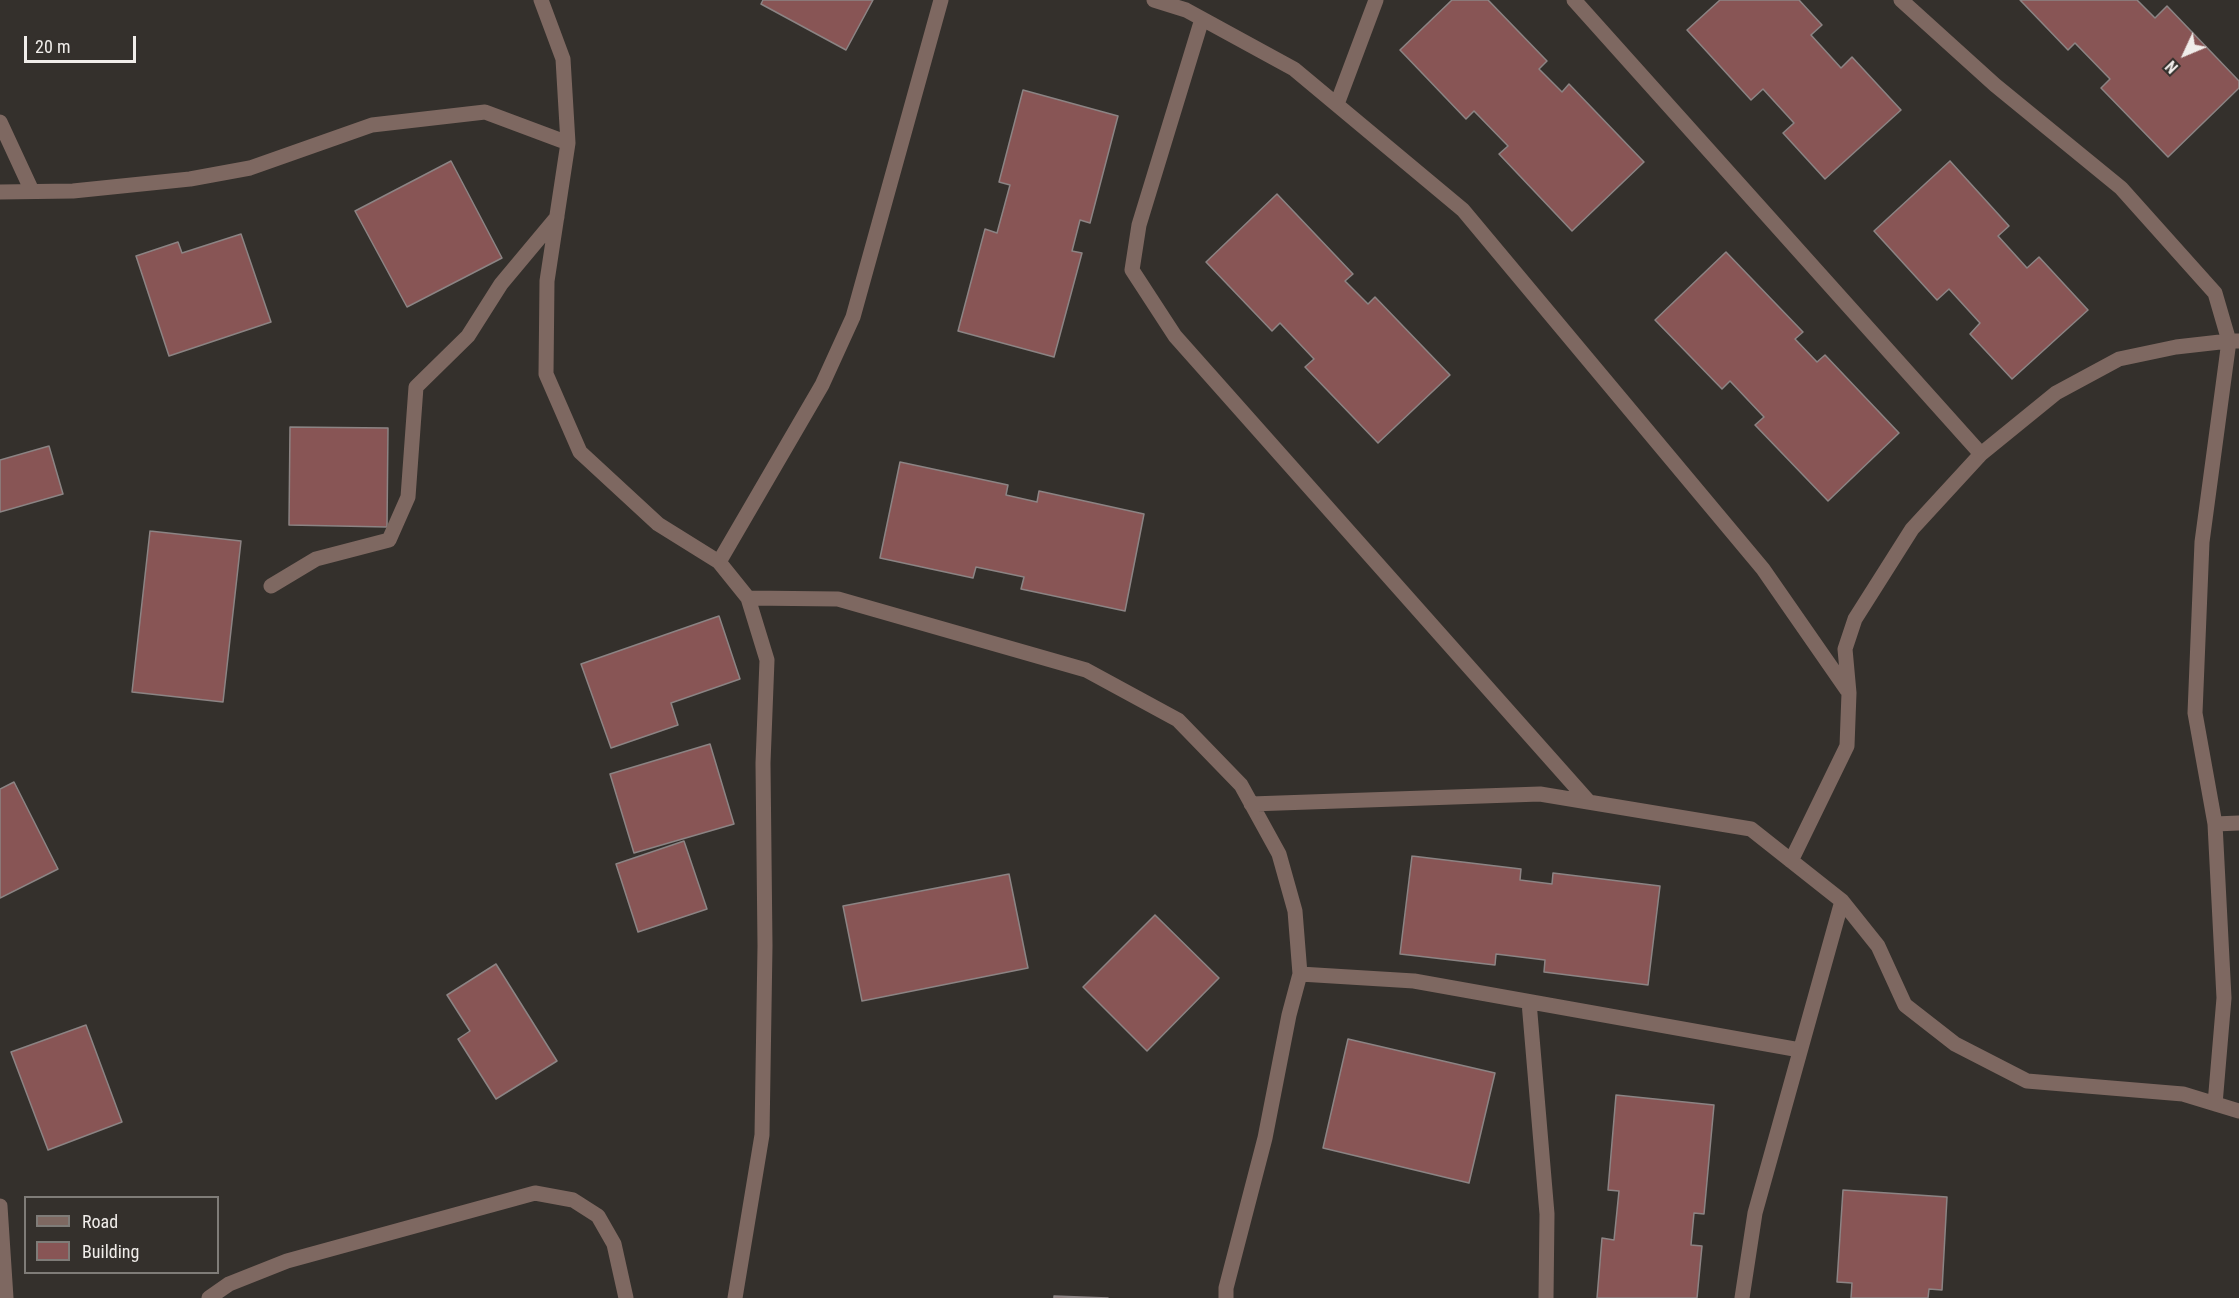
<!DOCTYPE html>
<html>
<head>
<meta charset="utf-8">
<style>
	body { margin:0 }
	#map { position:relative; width:2239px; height:1298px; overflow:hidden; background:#34302c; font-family:"Roboto Condensed",sans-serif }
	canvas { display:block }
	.legend { position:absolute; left:24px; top:1196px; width:195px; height:78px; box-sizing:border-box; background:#34302c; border:2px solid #7f7c78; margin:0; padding:8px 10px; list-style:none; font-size:18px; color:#f0edea }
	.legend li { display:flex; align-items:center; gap:12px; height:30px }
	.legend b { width:30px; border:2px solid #7f7c78 }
	.north { position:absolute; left:2155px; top:24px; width:60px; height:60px; -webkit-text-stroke:4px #34302c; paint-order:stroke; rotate:226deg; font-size:16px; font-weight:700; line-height:24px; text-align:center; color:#f0edea }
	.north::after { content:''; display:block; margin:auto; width:21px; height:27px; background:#f0edea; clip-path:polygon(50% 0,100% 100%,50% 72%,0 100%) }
	.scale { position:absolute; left:24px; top:36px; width:112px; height:27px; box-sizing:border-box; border:3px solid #f0edea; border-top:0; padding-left:8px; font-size:18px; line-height:21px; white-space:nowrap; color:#f0edea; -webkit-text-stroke:4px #34302c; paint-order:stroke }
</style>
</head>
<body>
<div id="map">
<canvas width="2239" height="1298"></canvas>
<ul class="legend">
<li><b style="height:8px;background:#7e6861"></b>Road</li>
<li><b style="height:16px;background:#855"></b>Building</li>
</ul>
<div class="north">N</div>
<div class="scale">20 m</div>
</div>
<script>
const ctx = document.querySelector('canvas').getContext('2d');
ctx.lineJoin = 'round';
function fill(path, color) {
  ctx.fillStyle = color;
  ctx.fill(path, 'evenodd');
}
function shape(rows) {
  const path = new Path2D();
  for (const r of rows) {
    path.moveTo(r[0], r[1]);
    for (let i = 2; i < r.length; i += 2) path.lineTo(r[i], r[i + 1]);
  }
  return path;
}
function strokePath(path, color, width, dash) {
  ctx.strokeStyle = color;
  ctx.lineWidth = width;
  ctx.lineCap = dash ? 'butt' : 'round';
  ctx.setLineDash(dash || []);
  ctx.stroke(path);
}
const building = shape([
	[763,0,873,0,846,50,761,4,763,0],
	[1452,0,1488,0,1547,61,1539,69,1562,92,1569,84,1644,162,1572,231,1499,154,1508,146,1474,111,1466,119,1400,50,1452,0],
	[1720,0,1799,0,1822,25,1811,35,1841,68,1852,57,1901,110,1825,179,1783,133,1794,123,1763,89,1751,100,1687,30,1720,0],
	[2020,0,2137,0,2155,18,2167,6,2239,81,2239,88,2168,157,2101,88,2110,79,2075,43,2068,50,2020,0],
	[1023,90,1118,116,1090,223,1080,220,1072,251,1082,253,1054,357,958,331,985,229,997,233,1010,185,999,182,1023,90],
	[451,161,502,258,407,307,355,211,451,161],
	[1950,161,2009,226,1998,236,2027,268,2039,257,2088,310,2012,379,1970,334,1980,323,1949,289,1937,300,1874,231,1950,161],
	[1277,194,1353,274,1345,281,1368,304,1375,297,1450,375,1378,443,1305,367,1314,359,1280,323,1272,331,1206,262,1277,194],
	[241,234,271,322,169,356,136,256,178,242,182,253,241,234],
	[1726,252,1803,332,1795,339,1817,362,1825,355,1899,433,1828,501,1755,425,1764,417,1730,381,1722,389,1655,320,1726,252],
	[290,427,388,428,387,527,289,525,290,427],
	[49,446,63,494,0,512,0,460,49,446],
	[900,462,1008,485,1006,495,1037,502,1039,491,1144,514,1125,611,1021,589,1024,577,976,567,973,578,880,558,900,462],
	[150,531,241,541,223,702,132,692,150,531],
	[719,616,740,679,671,703,678,725,611,748,581,664,719,616],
	[710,744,734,824,634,853,610,774,710,744],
	[14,782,58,869,0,898,0,789,14,782],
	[684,841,707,909,638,932,616,864,684,841],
	[1412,856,1521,869,1520,880,1552,884,1553,873,1660,886,1648,985,1544,972,1545,960,1496,954,1495,965,1400,954,1412,856],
	[1009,874,1028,968,862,1001,843,906,1009,874],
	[1155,915,1219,978,1147,1051,1083,987,1155,915],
	[496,964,557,1061,496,1099,458,1039,470,1031,447,995,496,964],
	[86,1025,122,1122,48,1150,11,1052,86,1025],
	[1348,1039,1495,1073,1469,1183,1323,1148,1348,1039],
	[1616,1095,1714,1105,1704,1214,1694,1213,1691,1245,1702,1246,1697,1298,1597,1298,1602,1238,1614,1240,1619,1191,1608,1190,1616,1095],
	[1843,1190,1947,1197,1942,1290,1929,1289,1928,1298,1851,1298,1852,1283,1837,1282,1843,1190],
	[1054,1296,1108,1298,1054,1298,1054,1296]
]);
const minor = shape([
	[541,0,563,59,568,143,547,281,546,374,580,452,658,524,719,562,748,598,767,660,763,763,765,946,762,1135,735,1298],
	[1154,0,1186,10,1294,69,1463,210,1763,569,1847,690],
	[1574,0,1981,454],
	[1202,19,1139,225,1132,270,1175,336,1589,802],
	[1337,104,1376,0],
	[0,122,32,191],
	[0,192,73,191,190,179,250,168,372,125,485,112,568,143],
	[719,562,822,385,853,317,941,0],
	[271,586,316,559,389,540,408,497,416,387,468,336,501,284,557,217],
	[748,598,838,599,1086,670,1178,720,1241,785,1279,854,1295,911,1300,974,1289,1015,1265,1138,1226,1288,1226,1298],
	[1251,804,1540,794,1751,829,1842,901,1878,946,1905,1005,1955,1044,2027,1081,2183,1094,2239,1111],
	[2215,824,2239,823],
	[1791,861,1847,746,1849,693,1845,649,1855,619,1912,529,1981,454,2056,393,2119,359,2176,347,2229,341,2215,293,2121,188,1995,85,1901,0],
	[1300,974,1414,981,1800,1050],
	[1529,1002,1547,1214,1546,1298],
	[2215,1104,2224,998,2215,824,2195,713,2202,542,2229,341,2239,341],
	[0,1206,6,1298],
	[209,1298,229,1284,287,1261,535,1193,573,1200,598,1216,614,1244,626,1298],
	[1742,1298,1755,1213,1842,901]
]);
fill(building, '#855');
strokePath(building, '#8c8484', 1.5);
strokePath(minor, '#7e6861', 15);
</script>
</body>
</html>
